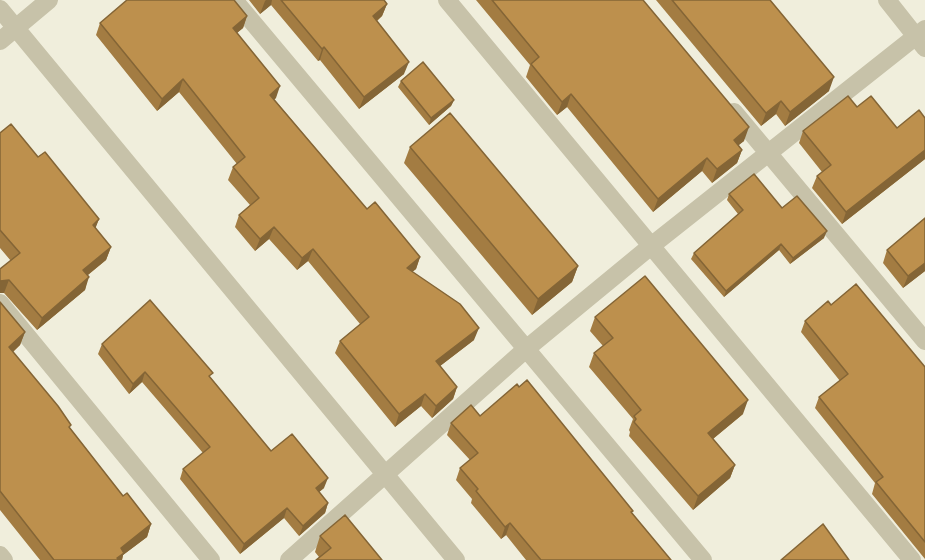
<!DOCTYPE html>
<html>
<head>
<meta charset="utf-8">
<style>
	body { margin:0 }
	canvas { display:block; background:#f0eedc }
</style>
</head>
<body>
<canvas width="925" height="560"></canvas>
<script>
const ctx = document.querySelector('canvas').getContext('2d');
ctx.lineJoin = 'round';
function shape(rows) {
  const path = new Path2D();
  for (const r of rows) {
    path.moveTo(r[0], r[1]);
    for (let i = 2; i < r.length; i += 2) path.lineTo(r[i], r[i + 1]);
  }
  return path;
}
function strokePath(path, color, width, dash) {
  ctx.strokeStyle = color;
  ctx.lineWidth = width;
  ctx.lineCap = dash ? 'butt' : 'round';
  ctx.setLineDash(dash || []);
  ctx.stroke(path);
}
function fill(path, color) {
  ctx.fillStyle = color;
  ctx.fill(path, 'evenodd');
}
const street = shape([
	[234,0,703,560],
	[447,0,912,560],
	[887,0,925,48],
	[0,9,456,560],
	[0,41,49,0],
	[734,112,925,341],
	[0,303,211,560],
	[0,555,4,560],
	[289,560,526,349,651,246,925,29]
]);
const wall = shape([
	[249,0,384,0,387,4,382,16,377,21,404,74,359,109,320,60,318,61,271,5,260,14],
	[476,0,643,0,744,141,738,145,742,150,737,163,712,183,702,171,653,212,567,107,557,115,526,77,530,65],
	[656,0,770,0,829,91,785,126,776,114,761,126],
	[247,16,243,28,237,33,276,98,274,99,367,209,420,257,416,269,412,272,474,340,440,366,457,387,453,399,432,418,421,406,395,427,335,353,340,341,360,324,308,261,297,270,269,239,255,251,235,227,239,215,250,205,228,180,233,167,237,164,179,92,157,111,96,35,100,23],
	[401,81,454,100,451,106,429,125,398,87],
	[857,107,897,128,925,118,925,159,842,224,812,188,817,176,822,172,799,143,803,131],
	[0,133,38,157,99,219,95,228,111,247,106,260,88,275,85,290,37,330,4,293,0,293,0,269,11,261,0,248],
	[410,147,578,266,572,282,532,315,404,163],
	[729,194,782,208,824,238,790,264,779,250,724,297,691,259,694,253,738,214,727,200],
	[925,218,925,271,903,288,883,263,887,250],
	[0,302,25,332,20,345,13,352,70,428,123,496,151,524,147,537,123,555,122,560,40,560,0,510],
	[831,305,925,367,925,559,872,494,875,483,815,408,819,397,840,381,801,332,805,321],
	[595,317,743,414,713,439,735,465,730,478,693,510,629,436,630,432,629,430,633,419,589,367,594,353,603,346,590,331],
	[102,344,211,378,271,451,324,488,319,492,328,503,325,513,299,536,284,518,240,554,180,479,183,469,203,453,142,382,129,394,98,354],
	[480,416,632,513,671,560,526,560,506,535,501,539,471,503,472,499,456,480,460,468,470,460,447,435,451,423],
	[320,536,382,560,319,557,315,552]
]);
const shadedWall = shape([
	[266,0,272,0,271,5,260,14,265,1],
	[387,4,382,16,368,28,373,16],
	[247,16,243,28,228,40,233,28],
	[324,47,320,60,318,61,322,49],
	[409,62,404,74,359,109,364,97],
	[834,77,829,91,785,126,790,112],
	[183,79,179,92,157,111,162,99],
	[280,86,276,98,266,107,270,95],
	[571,94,567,107,557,115,562,102],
	[454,100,451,106,429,125,431,118],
	[781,101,776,114,761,126,766,113],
	[749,127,744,141,729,153,734,140],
	[742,150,737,163,712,183,717,169],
	[925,150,925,159,842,224,846,212],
	[707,158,702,171,653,212,658,199],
	[99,219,94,232,93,225],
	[274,227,269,239,255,251,260,239],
	[827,231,824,238,790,264,793,258],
	[781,244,779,250,724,297,726,291],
	[111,247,106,260,79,282,83,270],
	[313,249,308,261,297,270,302,258],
	[420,257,416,269,402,280,407,268],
	[925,263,925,271,903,288,908,276],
	[578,266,572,282,532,315,538,299],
	[89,277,85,290,37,330,42,318],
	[9,280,4,293,0,293,0,281],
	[479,328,474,340,431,373,436,361],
	[25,332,20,345,4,360,9,347],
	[145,372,142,382,129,394,133,384],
	[457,387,453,399,432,418,436,406],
	[425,394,421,406,395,427,399,414],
	[748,400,743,414,703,447,708,433],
	[735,465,730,478,693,510,698,496],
	[328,478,324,488,312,498,316,488],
	[328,503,325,513,299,536,303,526],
	[287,508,284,518,240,554,244,544],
	[510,523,506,535,501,539,505,527],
	[151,524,147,537,123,555,122,560,116,560,121,548]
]);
const building = shape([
	[127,0,234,0,247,16,233,28,280,86,270,95,367,209,375,202,420,257,407,268,460,304,479,328,436,361,457,387,436,406,425,394,399,414,340,341,369,317,313,249,302,258,274,227,260,239,239,215,259,198,233,167,245,157,183,79,162,99,100,23,127,0],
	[281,0,384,0,387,4,373,16,409,62,364,97,324,47,322,49,281,0],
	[492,0,643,0,749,127,734,140,742,150,717,169,707,158,658,199,571,94,562,102,531,64,539,57,492,0],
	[672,0,770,0,834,77,790,112,781,101,766,113,672,0],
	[423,62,454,100,431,118,401,81,423,62],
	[848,96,857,107,871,96,897,128,919,110,925,118,925,150,846,212,817,176,831,165,803,131,848,96],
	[450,113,578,266,538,299,410,147,450,113],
	[11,124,38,157,45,152,99,219,93,225,111,247,83,270,89,277,42,318,9,280,0,281,0,269,20,253,0,230,0,133,11,124],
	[754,174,782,208,797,196,827,231,793,258,781,244,726,291,694,253,743,210,729,194,754,174],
	[925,218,925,263,908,276,887,250,925,218],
	[645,276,748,400,708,433,735,465,698,496,634,422,636,419,634,416,641,410,594,353,613,338,595,317,645,276],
	[856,284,925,367,925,542,876,482,883,477,819,397,848,374,805,321,828,301,831,305,856,284],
	[150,300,213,373,209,376,271,451,292,434,328,478,316,488,328,503,303,526,287,508,244,544,183,469,210,447,145,372,133,384,102,344,150,300],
	[0,302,25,332,9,347,58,406,71,425,69,427,123,496,127,493,151,524,121,548,124,553,117,558,119,560,54,560,0,491,0,302],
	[527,380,633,511,631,512,671,560,541,560,510,523,505,527,476,491,478,489,460,468,478,453,451,423,471,405,480,416,517,384,519,387,527,380],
	[345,515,382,560,316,560,331,548,320,536,345,515],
	[823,524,849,560,781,560,823,524]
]);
strokePath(street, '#c7c2a9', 18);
fill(wall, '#a37c42');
fill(shadedWall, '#846536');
fill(building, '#bd904d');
strokePath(building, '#846536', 1.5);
</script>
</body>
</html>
